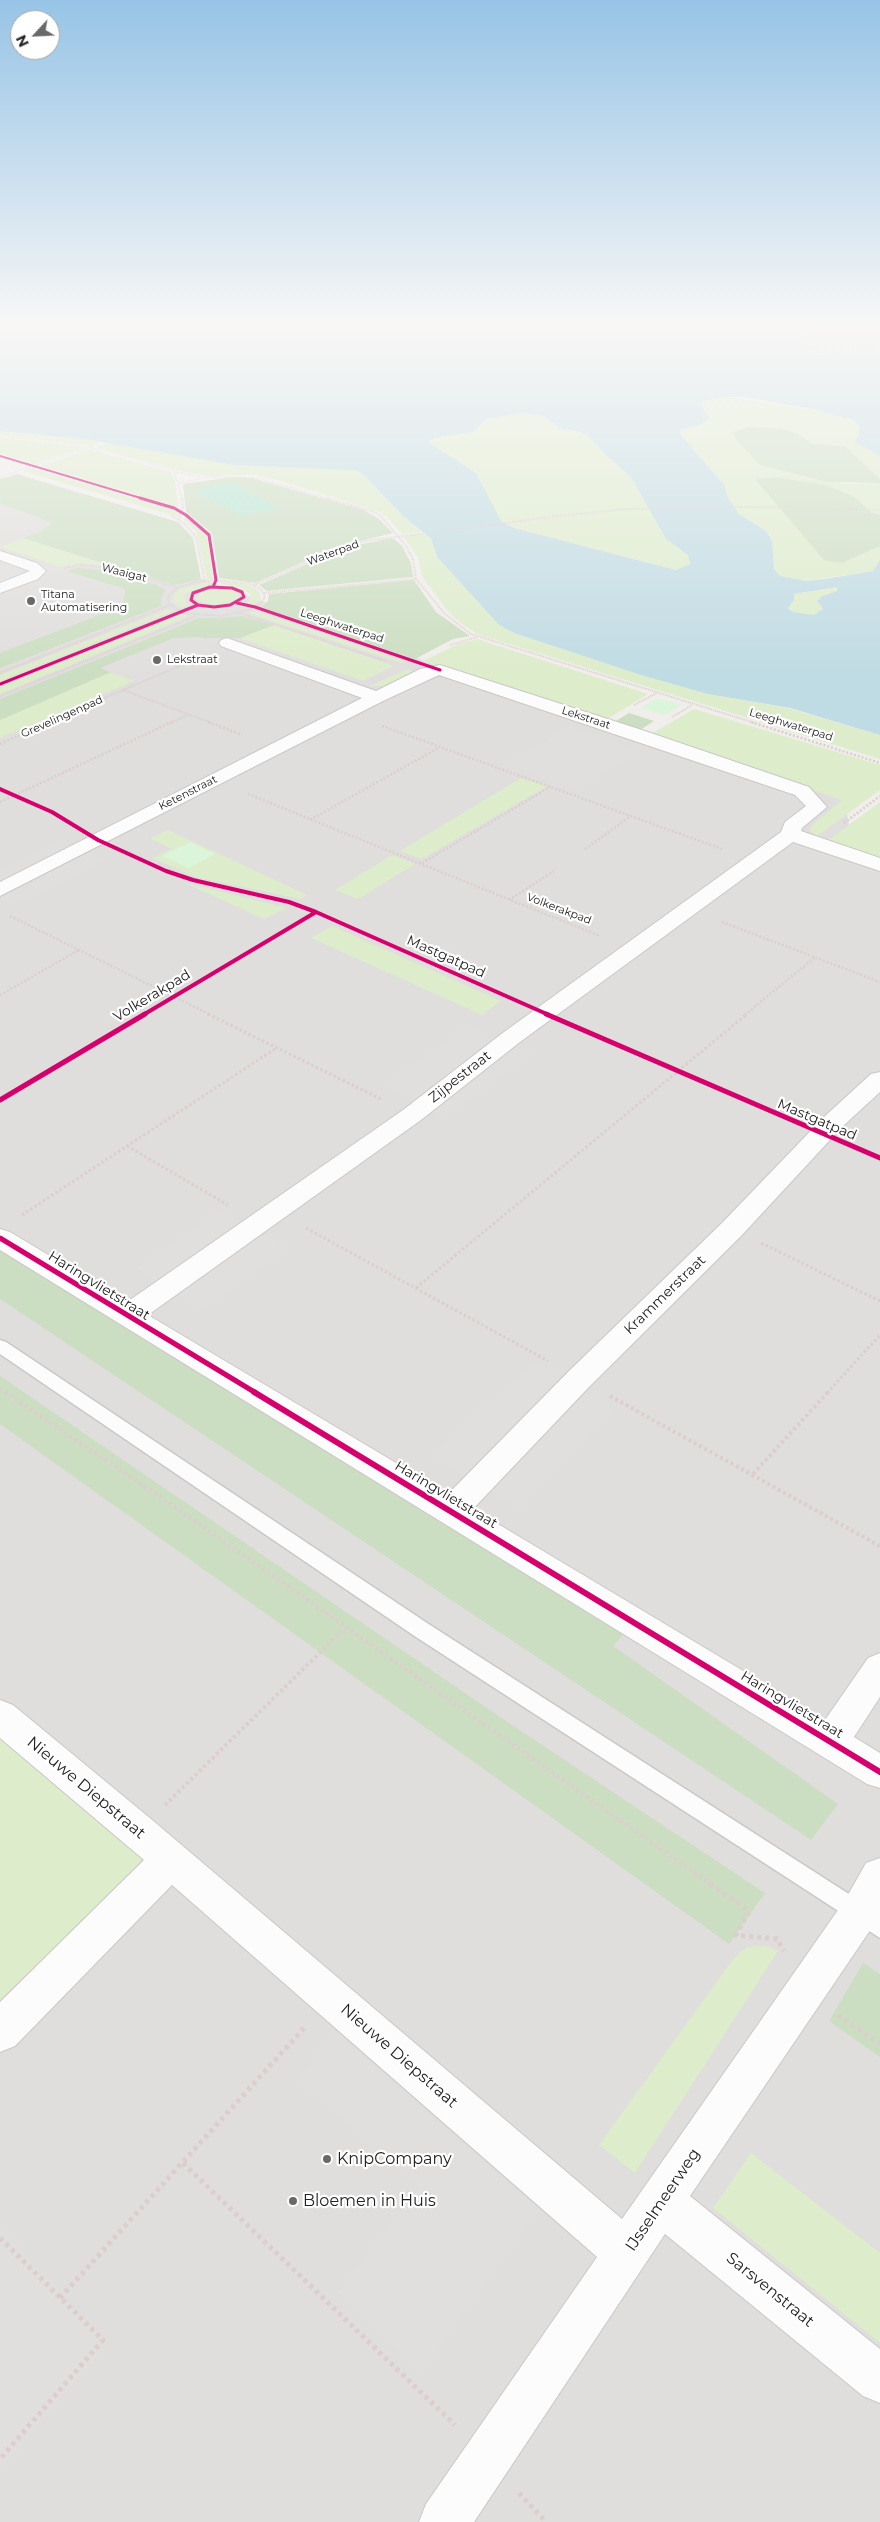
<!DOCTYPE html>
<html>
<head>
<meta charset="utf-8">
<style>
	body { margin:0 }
	#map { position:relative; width:880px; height:2522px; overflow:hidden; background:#f0eeeb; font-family:Montserrat,sans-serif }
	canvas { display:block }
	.north { position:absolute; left:10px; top:10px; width:50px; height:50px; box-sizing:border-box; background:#fff; border:1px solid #a7a7a7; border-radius:50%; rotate:245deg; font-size:14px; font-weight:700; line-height:20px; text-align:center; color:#222 }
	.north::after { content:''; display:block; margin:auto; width:18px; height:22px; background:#6a6968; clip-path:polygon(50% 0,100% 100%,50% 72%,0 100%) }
</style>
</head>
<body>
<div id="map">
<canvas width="880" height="2522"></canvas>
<div class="north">N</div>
</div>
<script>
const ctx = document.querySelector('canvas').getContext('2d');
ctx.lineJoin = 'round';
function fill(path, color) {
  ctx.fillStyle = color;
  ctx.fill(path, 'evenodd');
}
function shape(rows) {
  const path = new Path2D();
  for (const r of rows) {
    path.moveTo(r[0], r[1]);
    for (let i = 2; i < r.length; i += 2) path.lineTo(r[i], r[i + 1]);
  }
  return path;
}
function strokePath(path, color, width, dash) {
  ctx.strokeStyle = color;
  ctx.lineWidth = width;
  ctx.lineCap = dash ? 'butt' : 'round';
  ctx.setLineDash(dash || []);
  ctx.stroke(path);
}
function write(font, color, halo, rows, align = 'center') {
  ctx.font = font + ' Montserrat,sans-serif';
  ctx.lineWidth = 4.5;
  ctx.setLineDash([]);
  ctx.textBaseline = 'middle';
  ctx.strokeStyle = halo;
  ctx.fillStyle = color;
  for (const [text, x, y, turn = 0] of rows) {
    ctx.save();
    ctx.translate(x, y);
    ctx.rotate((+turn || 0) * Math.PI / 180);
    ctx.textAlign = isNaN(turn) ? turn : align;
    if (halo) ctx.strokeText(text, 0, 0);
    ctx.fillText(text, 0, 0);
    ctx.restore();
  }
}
const residential = shape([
	[0,496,205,580,465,676,844,796,851,838,880,848,880,2522,0,2522]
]);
const grass = shape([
	[728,397,817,410,843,416,859,426,859,435,856,442,880,456,880,479,845,446,813,444,798,434,780,428,749,427,804,477,848,484,880,483,880,515,872,513,855,497,843,491,776,477,756,479,842,563,880,546,880,560,873,571,806,581,789,579,780,576,774,569,772,542,766,531,738,513,727,496,725,486,680,434,681,430,701,424,706,412,701,404,704,401],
	[522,413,542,416,562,429,581,432,589,437,607,456,631,477,666,539,688,555,690,564,676,570,514,528,501,521,495,511,427,442,434,438,473,432,486,419],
	[0,431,35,435,102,441,91,446,0,435],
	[0,437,84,448,34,464,0,454],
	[109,443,233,465,354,469,362,473,403,516,421,532,402,534,386,516,377,511,281,481,257,475,210,476,189,473,96,447],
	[90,449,171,472,175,480,178,507,40,466],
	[32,468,173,510,180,514,178,517,23,471],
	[185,517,207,536,213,579,207,579,196,531,184,520],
	[422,533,431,540,437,557,474,598,499,625,514,633,641,675,708,694,787,708,880,735,880,759,477,634,458,621,446,609,422,576,418,558,404,537],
	[23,538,115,567,80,563,61,567,0,547],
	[211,581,208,583,209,586,190,591,183,597,188,603,187,606,181,608,172,600,176,592,180,589],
	[220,581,249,585,259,591,261,599,255,605,247,603,251,597,249,593,237,587,221,584],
	[837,587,837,591,822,596,817,601,823,609,814,615,793,612,788,607,794,600,794,594],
	[218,588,235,591,240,597,232,602,218,605,204,603,196,599,197,596,204,591],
	[169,609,173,611,0,681,0,675],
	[255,611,407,662,402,663,247,613],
	[181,614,189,616,0,694,0,687],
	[274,625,394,666,363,681,240,638],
	[477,639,648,694,604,721,423,661,458,644],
	[408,669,417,672,389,686,370,686],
	[111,672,134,681,0,738,0,720],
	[694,709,880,765,880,790,817,836,810,831,812,825,842,800,651,734],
	[521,778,547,786,422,859,400,851],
	[880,802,880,858,827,841],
	[168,830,307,895,301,899,195,877,153,858,171,849,150,838],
	[392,855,415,864,358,899,335,890],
	[185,883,287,908,264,919],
	[332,926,501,1001,482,1015,311,938],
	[0,1739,143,1859,0,2004],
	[766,1946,778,1951,635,2173,599,2145,734,1958,747,1947],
	[751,2153,880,2253,880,2343,713,2208]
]);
const forest = shape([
	[797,325,880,325,880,347,835,354,812,353,801,348,803,334],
	[749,427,780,428,798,434,813,444,845,446,880,479,880,483,828,482,760,465,735,438,733,432],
	[17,474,178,522,193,538,201,579,174,585,23,538,40,532,52,523,0,503,0,479],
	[233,477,252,478,364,510,379,519,393,533,340,546,255,583,219,578,212,533,186,512,183,484],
	[776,477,829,486,855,497,872,513,880,515,880,546,842,563,824,560,755,479],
	[393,538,402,546,411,563,413,577,267,591,259,585,346,547],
	[80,568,111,571,157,585,166,590,161,598,161,606,0,668,0,653,123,606,125,589,67,571],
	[414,580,436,612,470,636,453,639,415,659,262,607,268,601,269,594],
	[242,616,274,625,240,638,174,638,101,668,111,672,0,720,0,699,199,618,220,618],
	[629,713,654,721,640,730,614,722],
	[0,1233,630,1627,613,1646,838,1804,811,1840,0,1299],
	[0,1376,506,1721,765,1893,729,1944,0,1424],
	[863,1963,880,1974,880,2057,829,2021]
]);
const park = shape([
	[657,698,681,705,665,715,641,708],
	[190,842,215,854,189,868,162,856]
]);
const pitch = shape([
	[231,482,280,508,242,516,193,491]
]);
const parking = shape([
	[37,560,59,568,59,570,0,592,0,573],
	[203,637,212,651,139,683,100,668,174,638],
	[570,726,640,750,575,790,504,764],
	[62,839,105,859,12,906,0,899,0,870],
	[469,1025,533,1053,446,1116,386,1084],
	[221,1209,286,1248,204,1311,136,1269],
	[535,1361,616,1409,519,1509,431,1456],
	[336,2033,538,2210,420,2373,337,2293,419,2187,297,2079],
	[0,2226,103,2340,99,2355,0,2471]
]);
const water = shape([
	[0,325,797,325,803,334,801,348,812,353,835,354,880,347,880,456,855,442,859,435,859,426,852,420,817,410,744,397,728,397,704,401,701,404,709,418,702,424,681,430,680,434,725,486,727,496,738,513,766,531,772,541,774,569,780,576,806,581,825,579,873,571,880,560,880,735,790,708,708,694,641,675,514,633,499,625,437,557,431,539,403,516,362,473,354,470,233,465,91,440,0,431],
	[522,413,542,416,562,429,581,432,589,437,607,456,631,477,666,539,688,555,690,564,676,570,514,528,501,521,476,473,428,442,434,438,473,432,486,419],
	[837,587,837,591,822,596,817,601,823,609,814,615,793,612,788,608,794,600,794,594]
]);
const pathFar5 = shape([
	[0,436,100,449,174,470,182,499],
	[176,472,201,477],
	[0,477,106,442],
	[179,483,209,477,258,478,330,499]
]);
const pathFar4 = shape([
	[326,498,372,511,381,516,406,546,413,559,416,579,445,614,471,634,755,723],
	[172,516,185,524,196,537,205,581],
	[179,520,183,509,182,498],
	[64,568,78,565,113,568,177,588],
	[216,580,251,584,262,590,265,597,260,604,248,610,221,616,184,613,169,604,168,596,177,588,196,582,216,580],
	[254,585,343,547,365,541,567,515,628,509,748,507,880,510],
	[264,593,416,579],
	[240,613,386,661],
	[450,645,477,637],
	[203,656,123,690,212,723],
	[0,673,170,605],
	[0,696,196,616],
	[634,705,657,693],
	[672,717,692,705],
	[47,723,123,690],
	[170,723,188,715]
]);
const pathFar3 = shape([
	[208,722,242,735],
	[751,722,880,763],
	[382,726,722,849],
	[0,744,50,722],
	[248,794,600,936],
	[0,802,172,722],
	[310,820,440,747],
	[844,823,880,796],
	[585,849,631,816],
	[422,863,550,787],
	[509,900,554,871],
	[10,916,211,1015],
	[722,922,880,982],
	[0,995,79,950],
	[745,1015,815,957]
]);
const pathFar2 = shape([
	[208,1014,381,1099],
	[127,1146,228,1205],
	[22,1215,278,1047],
	[306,1228,548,1361],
	[761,1243,880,1301],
	[416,1288,747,1014],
	[0,1389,7,1393],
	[827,1393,880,1335]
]);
const pathFar1 = shape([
	[5,1392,191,1518,712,1885],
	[610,1396,880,1546],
	[753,1474,828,1392],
	[165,1805,345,1628]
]);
const path = shape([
	[710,1884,749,1911,736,1935,777,1939,784,1951],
	[838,2015,880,2044],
	[183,2163,455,2425],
	[0,2238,103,2340,0,2459],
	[60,2298,304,2028],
	[519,2493,546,2522]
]);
const service = shape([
	[0,1340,6,1342,430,1625,880,1914,880,1938,416,1637,0,1354,0,1340]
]);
const minor = shape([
	[0,551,37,563,46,571,38,579,0,593,0,583,30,571,0,560,0,551],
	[227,638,376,691,420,669,440,665,645,731,809,787,827,807,802,828,801,831,880,858,880,871,793,842,520,1042,421,1120,148,1315,448,1494,569,1371,722,1223,824,1117,871,1074,880,1072,880,1092,842,1127,742,1235,589,1387,473,1509,825,1720,868,1658,880,1653,880,1697,854,1737,880,1753,880,1788,867,1784,0,1250,0,1229,10,1232,127,1302,403,1110,504,1032,781,832,785,822,806,806,795,795,439,675,383,701,0,896,0,882,362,698,221,646,219,643,221,640,227,638],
	[0,1700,13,1705,151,1819,622,2219,845,1900,866,1863,880,1858,880,1914,873,1926,690,2196,880,2349,880,2403,863,2396,665,2234,474,2522,419,2522,426,2504,597,2257,172,1885,15,2046,0,2052,0,2002,144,1860,0,1738,0,1700]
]);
const cyclewayFar4 = shape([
	[0,456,144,499]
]);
const cyclewayFar3 = shape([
	[140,498,174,508,186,515,209,535,216,580,213,587],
	[210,587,232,588,242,592,244,597,230,605,214,607,198,605,191,600,193,593,210,587],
	[237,603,255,607,440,670],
	[0,684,198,605]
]);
const cyclewayFar2 = shape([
	[0,789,52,812,98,840,166,871,193,880,289,902,316,912,549,1015],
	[143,1015,316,912]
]);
const cyclewayFar1 = shape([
	[546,1014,880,1158],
	[0,1100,145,1014],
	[0,1238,256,1393]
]);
const cycleway = shape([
	[254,1392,880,1772]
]);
const markers = [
	[31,601,5,"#6a6968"],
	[157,660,5,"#6a6968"],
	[327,2159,5,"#6a6968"],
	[293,2201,5,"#6a6968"]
];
const farStreetnames = [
	["Waterpad",333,553,-20],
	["Waaigat",124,573,14],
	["Leeghwaterpad",342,626,18],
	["Grevelingenpad",62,717,-24],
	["Lekstraat",586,718,18],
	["Leeghwaterpad",791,725,17],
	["Ketenstraat",188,793,-27],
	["Volkerakpad",559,909,21]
];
const farPoinames = [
	["Titana",41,595],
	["Automatisering",41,608],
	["Lekstraat",167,660]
];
const streetNames = [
	["Mastgatpad",446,957,24],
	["Volkerakpad",152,996,-31],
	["Zijpestraat",460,1077,-38],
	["Mastgatpad",817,1120,23],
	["Haringvlietstraat",99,1286,32],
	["Krammerstraat",665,1295,-44],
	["Haringvlietstraat",446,1495,31],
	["Haringvlietstraat",792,1705,31]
];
const nearStreetnames = [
	["Nieuwe Diepstraat",86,1788,40],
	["Nieuwe Diepstraat",399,2056,41],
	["IJsselmeerweg",663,2200,-56],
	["Sarsvenstraat",770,2290,39]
];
const nearPoinames = [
	["KnipCompany",337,2159],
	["Bloemen in Huis",303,2201]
];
fill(residential, '#dfdedc');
fill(grass, '#ddeccb');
fill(forest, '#cbdec1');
fill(park, '#daf5da');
fill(pitch, '#b7e6d2');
fill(parking, '#e0dfde');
fill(water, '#bfdbe3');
strokePath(service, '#c9c8c7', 3);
strokePath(minor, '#c9c8c7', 2);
strokePath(pathFar5, '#dccecd', 1, [1, 1]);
strokePath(pathFar4, '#dccecd', 2, [1, 1]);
strokePath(pathFar3, '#dccecd', 2.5, [2, 2]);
strokePath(pathFar2, '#dccecd', 3, [2.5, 2.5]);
strokePath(pathFar1, '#dccecd', 4, [3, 3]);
strokePath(path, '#dccecd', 5, [4, 4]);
fill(service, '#fdfcfc');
fill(minor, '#fdfcfc');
strokePath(cyclewayFar4, '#d6006c', 2);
strokePath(cyclewayFar3, '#d6006c', 3);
strokePath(cyclewayFar2, '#d6006c', 4);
strokePath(cyclewayFar1, '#d6006c', 5);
strokePath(cycleway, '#d6006c', 6);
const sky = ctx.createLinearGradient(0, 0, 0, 678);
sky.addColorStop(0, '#97c4e6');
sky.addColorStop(0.48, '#f8f7f6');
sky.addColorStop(1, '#f8f7f600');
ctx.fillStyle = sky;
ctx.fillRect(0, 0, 880, 678);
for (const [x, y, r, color] of markers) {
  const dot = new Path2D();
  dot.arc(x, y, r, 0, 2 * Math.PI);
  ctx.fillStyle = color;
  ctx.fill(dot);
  strokePath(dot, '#fff', 2);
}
write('11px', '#222', '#fff', farStreetnames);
write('11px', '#222', '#fff', farPoinames, 'left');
write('14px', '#222', '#fff', streetNames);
write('16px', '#222', '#fff', nearStreetnames);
write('16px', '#222', '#fff', nearPoinames, 'left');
</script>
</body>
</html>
